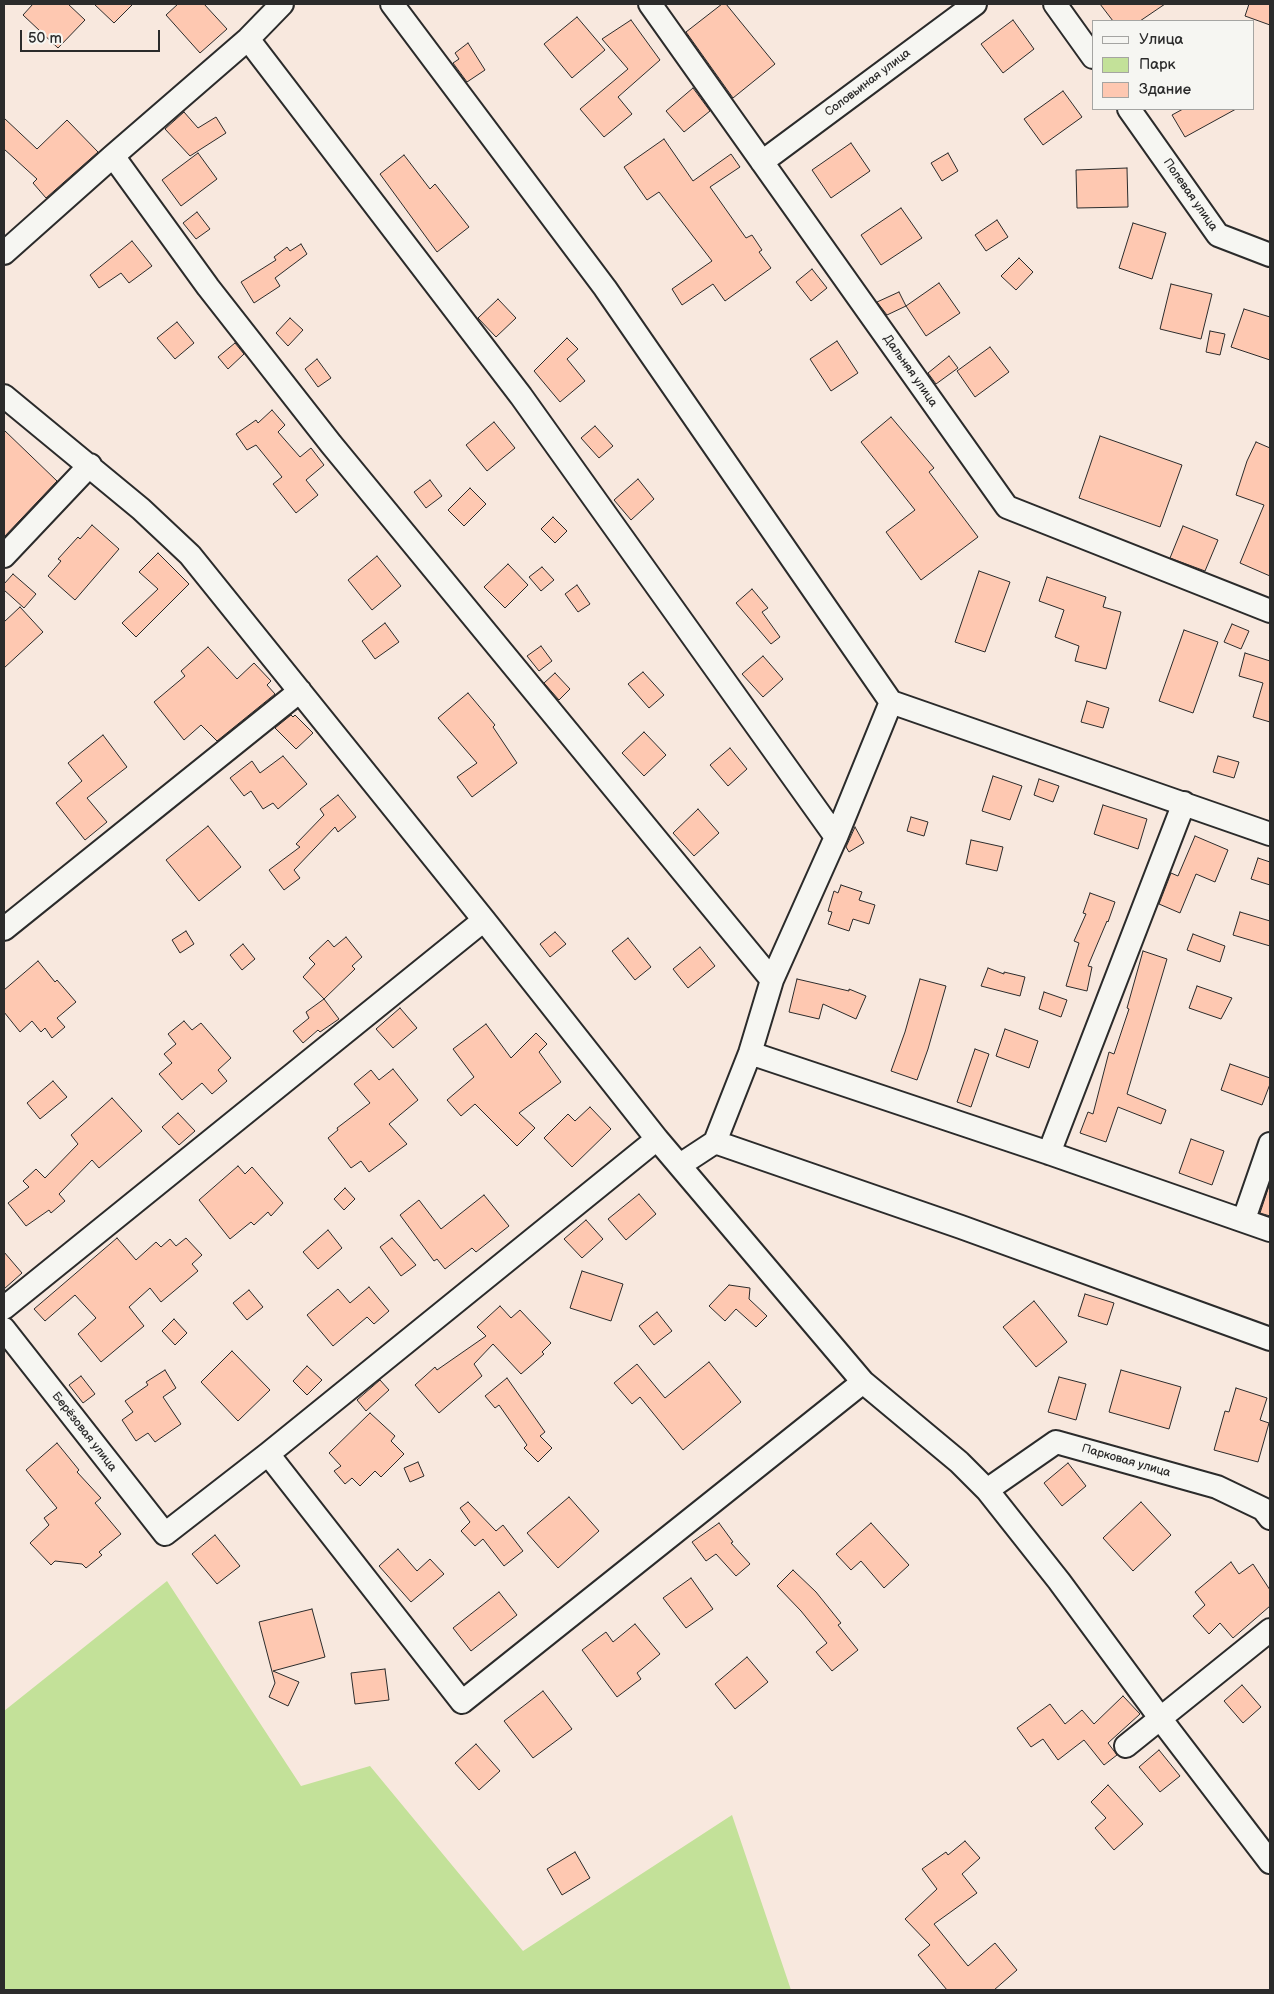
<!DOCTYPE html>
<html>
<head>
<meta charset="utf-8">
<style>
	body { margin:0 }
	#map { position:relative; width:1274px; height:1994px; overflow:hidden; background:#f8e8de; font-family:"Balsamiq Sans",sans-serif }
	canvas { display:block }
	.frame { position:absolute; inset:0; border:5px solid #2b2b2b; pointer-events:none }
	.legend { position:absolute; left:1092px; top:20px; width:162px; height:90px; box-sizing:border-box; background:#f6f6f2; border:1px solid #a5a5a2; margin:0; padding:6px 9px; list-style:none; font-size:15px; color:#2b2b2b }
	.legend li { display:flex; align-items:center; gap:10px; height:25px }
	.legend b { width:25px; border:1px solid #a5a5a2 }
	.scale { position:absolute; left:20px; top:30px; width:140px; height:22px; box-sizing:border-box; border:2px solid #2b2b2b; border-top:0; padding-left:6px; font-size:15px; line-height:18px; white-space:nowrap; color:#2b2b2b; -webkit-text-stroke:4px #f6f6f2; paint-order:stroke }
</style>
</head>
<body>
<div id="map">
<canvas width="1274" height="1994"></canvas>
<div class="frame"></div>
<ul class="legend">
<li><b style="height:6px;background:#f6f6f2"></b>Улица</li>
<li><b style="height:14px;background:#c3e199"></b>Парк</li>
<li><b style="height:14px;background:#fec8b1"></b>Здание</li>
</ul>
<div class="scale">50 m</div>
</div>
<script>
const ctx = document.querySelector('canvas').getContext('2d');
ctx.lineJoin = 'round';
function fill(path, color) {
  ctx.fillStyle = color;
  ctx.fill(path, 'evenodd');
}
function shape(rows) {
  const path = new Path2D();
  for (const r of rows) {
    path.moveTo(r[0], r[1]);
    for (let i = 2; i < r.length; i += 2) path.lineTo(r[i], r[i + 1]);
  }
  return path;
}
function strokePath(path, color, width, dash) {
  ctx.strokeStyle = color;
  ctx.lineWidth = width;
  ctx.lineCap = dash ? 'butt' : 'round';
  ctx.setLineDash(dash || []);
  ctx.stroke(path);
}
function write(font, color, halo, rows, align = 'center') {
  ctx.font = font + ' "Balsamiq Sans",sans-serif';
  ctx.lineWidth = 4;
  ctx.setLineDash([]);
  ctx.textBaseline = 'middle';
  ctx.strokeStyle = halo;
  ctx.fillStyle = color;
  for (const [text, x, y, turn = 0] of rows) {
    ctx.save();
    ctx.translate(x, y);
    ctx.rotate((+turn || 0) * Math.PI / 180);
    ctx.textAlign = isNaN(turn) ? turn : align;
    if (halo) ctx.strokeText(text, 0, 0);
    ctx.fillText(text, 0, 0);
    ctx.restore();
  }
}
const green = shape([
	[167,1581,301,1786,370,1766,523,1951,732,1815,791,1990,4,1990,4,1711]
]);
const building = shape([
	[33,4,68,4,85,20,58,48,23,15,33,4],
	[94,4,133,4,114,23,94,4],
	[178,4,204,4,227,29,200,53,166,15,178,4],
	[722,4,726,4,775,64,733,98,686,32,722,4],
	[1100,4,1165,4,1140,21,1113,21,1100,4],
	[1249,4,1270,4,1270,25,1245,16,1249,4],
	[577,17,605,50,572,78,544,44,577,17],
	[631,20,660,60,618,97,632,114,604,137,580,109,628,69,602,39,631,20],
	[1013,20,1034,49,1003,73,981,44,1013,20],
	[468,43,485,70,467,82,453,63,459,59,455,53,468,43],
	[693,88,710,111,684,132,666,111,693,88],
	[1063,91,1082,117,1043,145,1024,119,1063,91],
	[1183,109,1236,109,1185,137,1172,115,1183,109],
	[184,112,198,128,216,117,226,133,190,156,165,129,184,112],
	[4,118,37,149,67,120,98,152,46,198,33,183,37,179,4,149,4,118],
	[664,139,693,181,731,154,740,167,710,187,746,238,752,235,762,250,759,252,771,268,725,301,713,284,682,305,672,289,712,261,659,192,647,200,624,167,664,139],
	[851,143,870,171,831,198,812,170,851,143],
	[198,153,217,179,181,206,162,180,198,153],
	[948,153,958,171,942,181,931,163,948,153],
	[404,155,430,189,435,184,469,227,437,252,380,174,404,155],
	[1127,168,1128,207,1077,208,1076,170,1127,168],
	[901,208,922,238,881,265,861,235,901,208],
	[197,212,210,229,196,239,183,223,197,212],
	[997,220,1008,237,986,251,975,235,997,220],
	[1133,223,1166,233,1152,279,1119,268,1133,223],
	[132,241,152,266,129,283,121,273,99,288,90,275,132,241],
	[301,244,307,254,275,278,280,286,254,303,241,282,276,260,274,257,287,247,290,251,301,244],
	[1019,258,1033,272,1016,290,1001,276,1019,258],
	[812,269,827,288,811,301,796,282,812,269],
	[939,283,960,313,926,336,906,306,939,283],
	[1171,284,1212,294,1201,339,1160,329,1171,284],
	[899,292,906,306,887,315,877,302,899,292],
	[498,299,516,318,496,337,478,318,498,299],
	[1244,309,1270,317,1270,360,1231,347,1244,309],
	[290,318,303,330,288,346,276,333,290,318],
	[177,322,194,343,175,359,157,338,177,322],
	[1210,331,1225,334,1220,355,1206,352,1210,331],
	[567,338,578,349,567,359,585,381,560,402,534,371,567,338],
	[837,341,858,373,831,391,810,359,837,341],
	[235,343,244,354,228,369,218,357,235,343],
	[990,347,1009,372,975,397,957,371,990,347],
	[949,356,958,368,936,384,928,373,949,356],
	[317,359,331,378,318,387,305,369,317,359],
	[272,410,285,425,278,432,300,457,311,448,324,465,306,480,318,495,296,513,273,484,282,477,256,445,247,450,236,434,256,420,258,423,272,410],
	[891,417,934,468,929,472,978,537,921,580,886,532,915,510,861,442,891,417],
	[494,422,515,448,487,471,466,445,494,422],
	[595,426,613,446,599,458,581,438,595,426],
	[4,430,57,481,4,537,4,430],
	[1100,436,1182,465,1160,527,1079,498,1100,436],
	[1256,442,1270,448,1270,576,1240,563,1264,505,1236,495,1247,461,1256,442],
	[638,479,654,499,631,520,614,500,638,479],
	[430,480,442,496,426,508,414,492,430,480],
	[470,488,486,504,464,526,448,510,470,488],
	[553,517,567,531,555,543,541,529,553,517],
	[92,525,119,549,75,600,48,576,61,561,58,559,78,537,80,539,92,525],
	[1183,526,1218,540,1205,571,1170,558,1183,526],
	[158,553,189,584,136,637,122,623,158,589,139,572,158,553],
	[377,556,401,586,372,610,348,580,377,556],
	[508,564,528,585,505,608,484,587,508,564],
	[542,567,554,580,541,591,529,577,542,567],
	[979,571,1010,582,985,652,955,642,979,571],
	[13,574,36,594,24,608,4,590,4,584,13,574],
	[1047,577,1106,597,1103,607,1121,612,1106,669,1075,661,1079,646,1055,637,1064,610,1039,601,1047,577],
	[577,585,590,604,578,612,565,594,577,585],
	[752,589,768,608,762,612,780,637,771,644,736,603,752,589],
	[20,607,43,632,4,668,4,622,20,607],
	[385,623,399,642,375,659,362,641,385,623],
	[1232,624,1249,631,1241,649,1224,642,1232,624],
	[1184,630,1218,642,1193,713,1159,701,1184,630],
	[541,646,552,661,539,671,527,656,541,646],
	[208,647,237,679,254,663,271,681,267,685,275,694,217,741,201,725,184,740,154,702,185,676,181,671,208,647],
	[1245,653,1270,661,1270,722,1253,717,1263,683,1239,676,1245,653],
	[763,656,783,679,763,697,742,674,763,656],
	[643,672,664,695,649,708,628,684,643,672],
	[555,673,570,689,559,700,544,683,555,673],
	[468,693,495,725,493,727,517,763,472,797,457,777,477,763,438,718,468,693],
	[1087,701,1109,708,1103,728,1081,722,1087,701],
	[291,715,293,717,295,715,313,733,296,749,275,728,291,715],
	[644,732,666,755,644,776,622,753,644,732],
	[103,735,127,767,87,798,107,822,85,840,56,803,82,781,68,763,103,735],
	[730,748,747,769,728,786,710,765,730,748],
	[283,756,307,784,278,809,273,803,263,809,251,791,244,796,230,778,252,761,260,773,283,756],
	[1218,756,1239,762,1234,778,1213,772,1218,756],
	[993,776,1022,786,1010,820,982,811,993,776],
	[1039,779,1059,786,1053,802,1034,795,1039,779],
	[338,795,356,817,338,832,335,827,294,870,300,878,284,890,269,870,300,847,296,844,324,815,320,809,338,795],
	[1103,805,1147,819,1138,849,1094,834,1103,805],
	[698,809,719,833,694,856,673,833,698,809],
	[911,817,928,822,924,836,907,831,911,817],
	[208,826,241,867,199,901,166,860,208,826],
	[855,827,864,843,849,852,846,847,855,827],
	[1195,836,1228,850,1215,882,1196,874,1180,913,1159,904,1171,873,1178,876,1195,836],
	[971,840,1003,847,997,871,966,864,971,840],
	[1258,858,1270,862,1270,885,1251,879,1258,858],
	[841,885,862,892,859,900,875,905,869,924,853,919,849,931,828,924,832,912,828,911,834,891,838,893,841,885],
	[1090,893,1115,902,1108,922,1107,921,1088,966,1092,967,1087,991,1066,986,1079,943,1074,941,1086,914,1083,913,1090,893],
	[1240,912,1270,921,1270,946,1233,935,1240,912],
	[186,931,194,944,180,953,172,940,186,931],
	[555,932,566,944,550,957,540,944,555,932],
	[1193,934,1225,946,1220,962,1187,950,1193,934],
	[346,937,362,957,352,966,355,969,324,999,303,977,315,964,309,958,328,940,334,947,346,937],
	[628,938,651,967,635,980,612,951,628,938],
	[243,944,255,959,242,970,230,955,243,944],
	[700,947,715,966,688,988,673,969,700,947],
	[1143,951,1167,959,1127,1094,1166,1110,1161,1124,1118,1107,1106,1142,1080,1133,1088,1112,1093,1114,1109,1052,1114,1054,1129,1009,1127,1008,1143,951],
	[38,961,55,982,57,980,76,1002,57,1018,65,1027,52,1038,45,1028,41,1032,32,1021,20,1032,4,1012,4,990,38,961],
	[988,968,1004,974,1004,972,1025,977,1020,996,981,986,988,968],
	[797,979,849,991,849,989,866,996,856,1019,823,1004,819,1019,789,1012,797,979],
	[920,979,946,986,928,1049,917,1080,891,1071,905,1032,920,979],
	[1197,986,1232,998,1221,1019,1189,1008,1197,986],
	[1044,992,1067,1000,1061,1017,1039,1009,1044,992],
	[324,999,339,1019,320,1032,318,1030,303,1043,293,1031,309,1018,306,1012,324,999],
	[400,1008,417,1028,393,1048,376,1029,400,1008],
	[184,1021,192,1030,201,1023,231,1058,218,1070,227,1081,212,1094,202,1083,182,1100,159,1074,172,1063,164,1054,176,1044,168,1034,184,1021],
	[486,1024,511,1058,536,1033,547,1044,539,1052,561,1082,519,1113,535,1128,517,1146,475,1104,461,1116,447,1100,474,1077,453,1049,486,1024],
	[1005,1029,1038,1041,1029,1068,996,1056,1005,1029],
	[975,1049,989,1054,971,1107,957,1102,975,1049],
	[1230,1064,1270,1078,1270,1084,1262,1105,1221,1090,1230,1064],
	[393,1069,418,1100,389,1124,407,1144,369,1172,361,1161,351,1168,328,1138,338,1130,337,1128,370,1103,354,1084,371,1070,379,1080,393,1069],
	[53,1081,67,1097,40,1119,27,1103,53,1081],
	[112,1098,142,1131,99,1168,92,1160,59,1194,65,1201,51,1213,49,1210,26,1226,8,1203,29,1187,23,1181,36,1169,45,1178,78,1144,71,1135,112,1098],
	[590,1107,611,1129,572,1167,544,1138,568,1114,575,1121,590,1107],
	[178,1113,195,1131,179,1145,162,1127,178,1113],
	[1191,1139,1224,1151,1212,1185,1179,1173,1191,1139],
	[238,1166,245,1174,252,1167,283,1203,271,1216,268,1212,254,1225,251,1222,230,1239,199,1200,238,1166],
	[1270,1183,1270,1216,1260,1213,1270,1183],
	[345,1188,355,1199,344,1210,334,1199,345,1188],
	[639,1194,656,1214,626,1240,608,1219,639,1194],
	[484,1195,509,1226,476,1252,472,1248,445,1269,437,1259,434,1261,400,1215,419,1200,441,1229,484,1195],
	[586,1220,603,1239,582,1258,564,1239,586,1220],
	[328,1230,342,1248,318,1269,303,1252,328,1230],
	[117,1238,136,1260,156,1242,161,1247,170,1239,176,1246,186,1238,202,1255,192,1264,198,1271,161,1302,150,1288,129,1307,144,1326,101,1362,78,1334,96,1318,75,1295,45,1321,34,1309,117,1238],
	[392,1238,416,1265,401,1276,380,1247,392,1238],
	[4,1252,22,1273,4,1289,4,1252],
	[582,1271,623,1284,611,1321,570,1308,582,1271],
	[729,1285,750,1288,749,1299,767,1316,756,1327,736,1309,725,1321,709,1306,729,1285],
	[369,1287,389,1311,374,1324,367,1317,333,1346,307,1315,338,1289,350,1303,369,1287],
	[249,1290,263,1307,247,1320,233,1303,249,1290],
	[1085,1294,1114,1303,1107,1325,1078,1316,1085,1294],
	[1034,1301,1067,1342,1036,1367,1003,1327,1034,1301],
	[500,1306,511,1318,520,1310,551,1343,542,1352,544,1354,521,1374,493,1344,474,1364,482,1376,439,1413,415,1385,435,1367,437,1370,486,1336,477,1327,500,1306],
	[657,1312,672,1331,654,1345,639,1326,657,1312],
	[174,1319,187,1333,175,1345,162,1331,174,1319],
	[232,1351,270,1390,238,1421,201,1382,232,1351],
	[709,1362,741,1402,683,1450,640,1397,632,1404,614,1383,637,1364,665,1398,709,1362],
	[307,1366,322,1380,307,1395,293,1381,307,1366],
	[165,1370,176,1388,163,1397,181,1424,155,1442,148,1433,136,1441,122,1420,133,1412,125,1401,148,1385,146,1382,165,1370],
	[1121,1370,1181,1387,1169,1429,1109,1412,1121,1370],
	[81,1376,95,1394,83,1403,69,1385,81,1376],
	[1059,1377,1086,1384,1076,1420,1048,1412,1059,1377],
	[507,1378,545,1432,540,1436,552,1448,538,1462,524,1448,527,1445,499,1405,495,1408,485,1396,507,1378],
	[380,1380,389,1390,366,1411,357,1400,380,1380],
	[1236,1388,1267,1398,1260,1420,1269,1423,1258,1462,1214,1450,1225,1411,1229,1412,1236,1388],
	[370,1413,395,1436,391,1441,404,1454,381,1477,375,1471,360,1486,352,1478,345,1484,334,1471,341,1466,329,1453,370,1413],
	[57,1443,79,1470,77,1472,101,1498,95,1503,121,1534,99,1552,102,1555,86,1568,82,1564,55,1561,51,1565,30,1543,49,1525,44,1518,57,1508,26,1470,57,1443],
	[418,1462,424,1476,410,1482,404,1468,418,1462],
	[1068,1463,1086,1486,1062,1506,1044,1483,1068,1463],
	[569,1497,599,1531,558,1568,527,1533,569,1497],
	[468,1502,496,1531,503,1525,523,1551,504,1566,483,1539,475,1546,461,1531,470,1522,460,1508,468,1502],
	[1141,1502,1171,1535,1133,1571,1103,1538,1141,1502],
	[719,1523,733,1542,731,1543,750,1564,736,1576,716,1554,706,1561,692,1542,719,1523],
	[871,1523,909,1565,884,1588,861,1561,851,1570,836,1554,871,1523],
	[215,1535,240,1566,217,1584,192,1554,215,1535],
	[398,1549,417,1571,430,1559,444,1574,411,1602,379,1566,398,1549],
	[1231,1562,1239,1574,1253,1564,1270,1590,1270,1606,1233,1638,1220,1623,1209,1634,1193,1616,1205,1605,1195,1592,1231,1562],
	[793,1570,816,1592,841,1623,838,1625,858,1650,832,1671,816,1652,827,1643,801,1611,777,1586,793,1570],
	[691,1578,713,1609,686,1628,663,1598,691,1578],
	[499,1592,517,1615,471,1651,453,1628,499,1592],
	[312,1609,325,1657,273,1671,299,1682,288,1706,269,1697,275,1683,259,1622,312,1609],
	[635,1624,660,1654,637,1673,641,1679,617,1697,582,1650,606,1632,613,1642,635,1624],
	[747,1657,768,1682,735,1709,715,1684,747,1657],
	[385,1669,389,1700,355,1704,351,1673,385,1669],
	[1242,1685,1261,1707,1243,1723,1224,1701,1242,1685],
	[543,1691,572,1729,533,1758,504,1721,543,1691],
	[1123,1696,1140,1714,1108,1743,1117,1755,1104,1765,1084,1740,1058,1760,1043,1739,1031,1747,1017,1728,1050,1704,1065,1724,1082,1710,1094,1724,1123,1696],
	[476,1744,500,1771,479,1790,455,1763,476,1744],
	[1159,1750,1180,1776,1160,1792,1139,1767,1159,1750],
	[1108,1785,1143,1824,1114,1850,1095,1828,1106,1818,1091,1802,1108,1785],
	[965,1841,980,1858,962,1874,977,1893,934,1924,968,1966,995,1943,1017,1970,994,1990,947,1990,918,1955,930,1945,905,1919,937,1889,922,1869,946,1852,948,1855,965,1841],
	[575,1852,590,1878,562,1895,547,1869,575,1852]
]);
const minor = shape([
	[392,4,605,288,891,702,1270,834],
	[650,4,1007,507,1270,611],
	[1055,4,1093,57],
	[248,39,521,396,836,837],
	[1129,109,1218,235,1270,255],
	[113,156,208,287,331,444,772,980],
	[762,162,975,4],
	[4,253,113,156,248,39,282,4],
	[4,396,141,509,190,555,484,920,657,1139,863,1382,959,1462,987,1490,1059,1581,1169,1730,1270,1862],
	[4,556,90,465],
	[4,929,300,691],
	[750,1053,1049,1153,1270,1230],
	[715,1142,961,1227,1270,1339],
	[1049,1153,1184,803],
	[680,1165,715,1142,750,1053,772,980,836,837,891,702],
	[1244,1219,1270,1144],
	[4,1308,484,920],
	[4,1329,165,1534,268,1454,657,1139],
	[268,1454,462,1702,863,1382],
	[987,1490,1056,1442,1217,1487,1263,1509,1270,1518],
	[1126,1746,1270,1630]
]);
const streetNames = [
	["Соловьиная улица",868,83,-37],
	["Полевая улица",1190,195,55],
	["Дальняя улица",910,371,55],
	["Берёзовая улица",84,1432,52],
	["Парковая улица",1126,1461,16]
];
fill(green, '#c3e199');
fill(building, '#fec8b1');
strokePath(building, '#2b2b2b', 1);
strokePath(minor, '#2b2b2b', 26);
strokePath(minor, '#f6f6f2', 22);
write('12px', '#2b2b2b', '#f6f6f2', streetNames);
</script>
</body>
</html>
